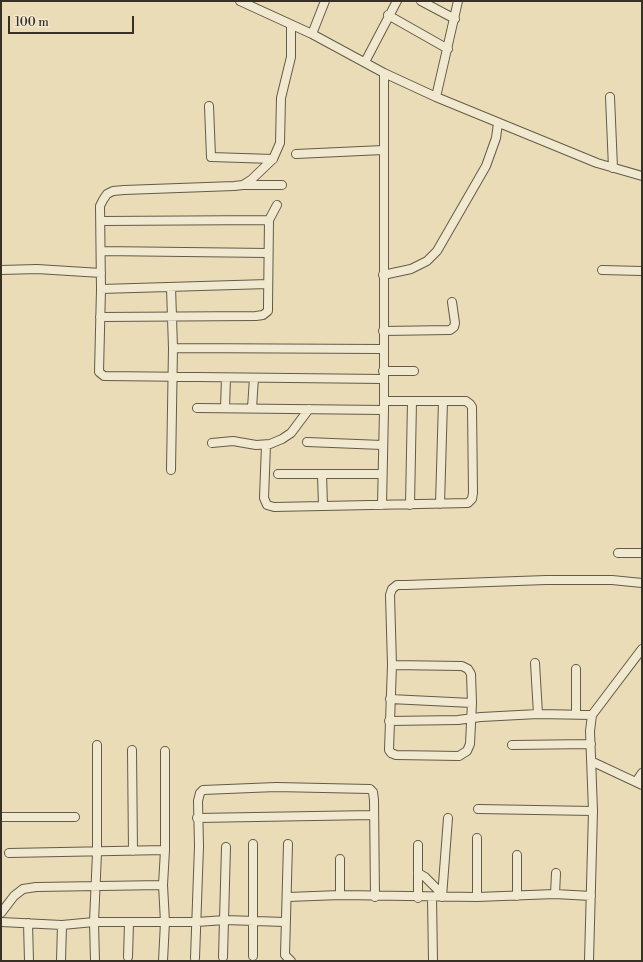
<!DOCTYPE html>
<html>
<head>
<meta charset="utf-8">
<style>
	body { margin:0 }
	#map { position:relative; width:643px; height:962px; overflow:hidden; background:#e9dcb7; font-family:"Libre Bodoni",serif }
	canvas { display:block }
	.frame { position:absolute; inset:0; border:2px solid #383024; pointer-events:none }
	.scale { position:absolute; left:8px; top:16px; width:126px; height:18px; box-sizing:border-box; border:2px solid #383024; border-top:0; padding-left:5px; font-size:12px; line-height:14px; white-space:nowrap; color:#383024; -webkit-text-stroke:3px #f1e8d0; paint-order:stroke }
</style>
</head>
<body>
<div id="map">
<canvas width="643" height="962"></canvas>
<div class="frame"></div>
<div class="scale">100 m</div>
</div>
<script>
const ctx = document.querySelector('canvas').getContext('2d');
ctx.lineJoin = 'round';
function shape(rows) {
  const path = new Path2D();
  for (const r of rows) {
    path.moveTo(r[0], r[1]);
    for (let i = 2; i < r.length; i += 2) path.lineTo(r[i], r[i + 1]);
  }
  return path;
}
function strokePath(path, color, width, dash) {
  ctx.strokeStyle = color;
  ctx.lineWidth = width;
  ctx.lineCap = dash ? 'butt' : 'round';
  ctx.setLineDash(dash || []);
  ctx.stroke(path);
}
const minor = shape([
	[240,1,312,34,384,73,436,97,597,163,642,176],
	[421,1,455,19],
	[388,15,448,49],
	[291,25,291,57,281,98,280,143,273,159,251,180,243,185,234,186,124,190,113,191,107,194,103,200,100,206,101,289,99,372,104,376,383,379],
	[312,34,325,1],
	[365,62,397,1],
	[436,97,458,1],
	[610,97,613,168],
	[209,106,211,157,273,159],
	[296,154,383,150],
	[244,185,282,185],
	[101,221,269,220],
	[101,251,268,253],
	[1,270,37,269,101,273],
	[602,270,642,271],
	[383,275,411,269,427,261,437,251,486,166,496,138,498,123],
	[171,287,173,348,171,470],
	[101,289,268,284],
	[100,317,256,316,263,315,268,311,268,306,269,220,277,205],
	[383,331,450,330,454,327,455,323,452,302],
	[173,348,383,349],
	[383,371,414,371],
	[197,408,384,410],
	[225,408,226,378],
	[252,408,254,378],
	[307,442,382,445],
	[212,443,233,441,256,445,270,444,282,439,291,433,309,409],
	[266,445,264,498,267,505,274,507,468,503,472,499,473,493,472,407,470,404,466,401,384,401],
	[278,474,382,474],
	[322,474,323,506],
	[440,504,443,401],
	[382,505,384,410,384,73],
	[410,505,412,401],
	[618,553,642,553],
	[535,663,538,714],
	[392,665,462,666,468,669,471,674,472,703,470,744,467,751,459,756,396,755,391,753,389,750,392,665,390,595,392,589,397,585,406,585,546,580,612,580,642,583],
	[576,669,576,714],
	[390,699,472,703],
	[389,721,458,720,481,717,538,714,592,715],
	[512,745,591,744],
	[132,750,133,851],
	[593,762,642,785],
	[636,782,642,773],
	[478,809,593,811],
	[1,817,75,817],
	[197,818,373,815],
	[477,838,477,897],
	[253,844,253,956],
	[288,844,285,955,291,961],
	[418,845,418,898],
	[9,853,165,850],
	[340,859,340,895],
	[418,873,425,877,442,894],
	[555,894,556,873],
	[517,896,517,855],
	[288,897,340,895,477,897,555,894,591,896],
	[432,897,433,961],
	[442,897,448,818],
	[1,913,14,896,23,889,36,887,163,885],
	[1,922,62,925,94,922,197,922,225,920,285,922],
	[28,923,29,961],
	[128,957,129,923],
	[223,957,226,847],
	[195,958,199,846,198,801,200,793,203,790,276,787,370,789,373,792,374,800,375,897],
	[61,961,62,925],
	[95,961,94,922,97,853,97,745],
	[163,961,165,922,163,885,165,850,165,751],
	[589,961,593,811,590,731,592,715,642,649]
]);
strokePath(minor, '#645b49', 10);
strokePath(minor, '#f1e8d0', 8);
</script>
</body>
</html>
